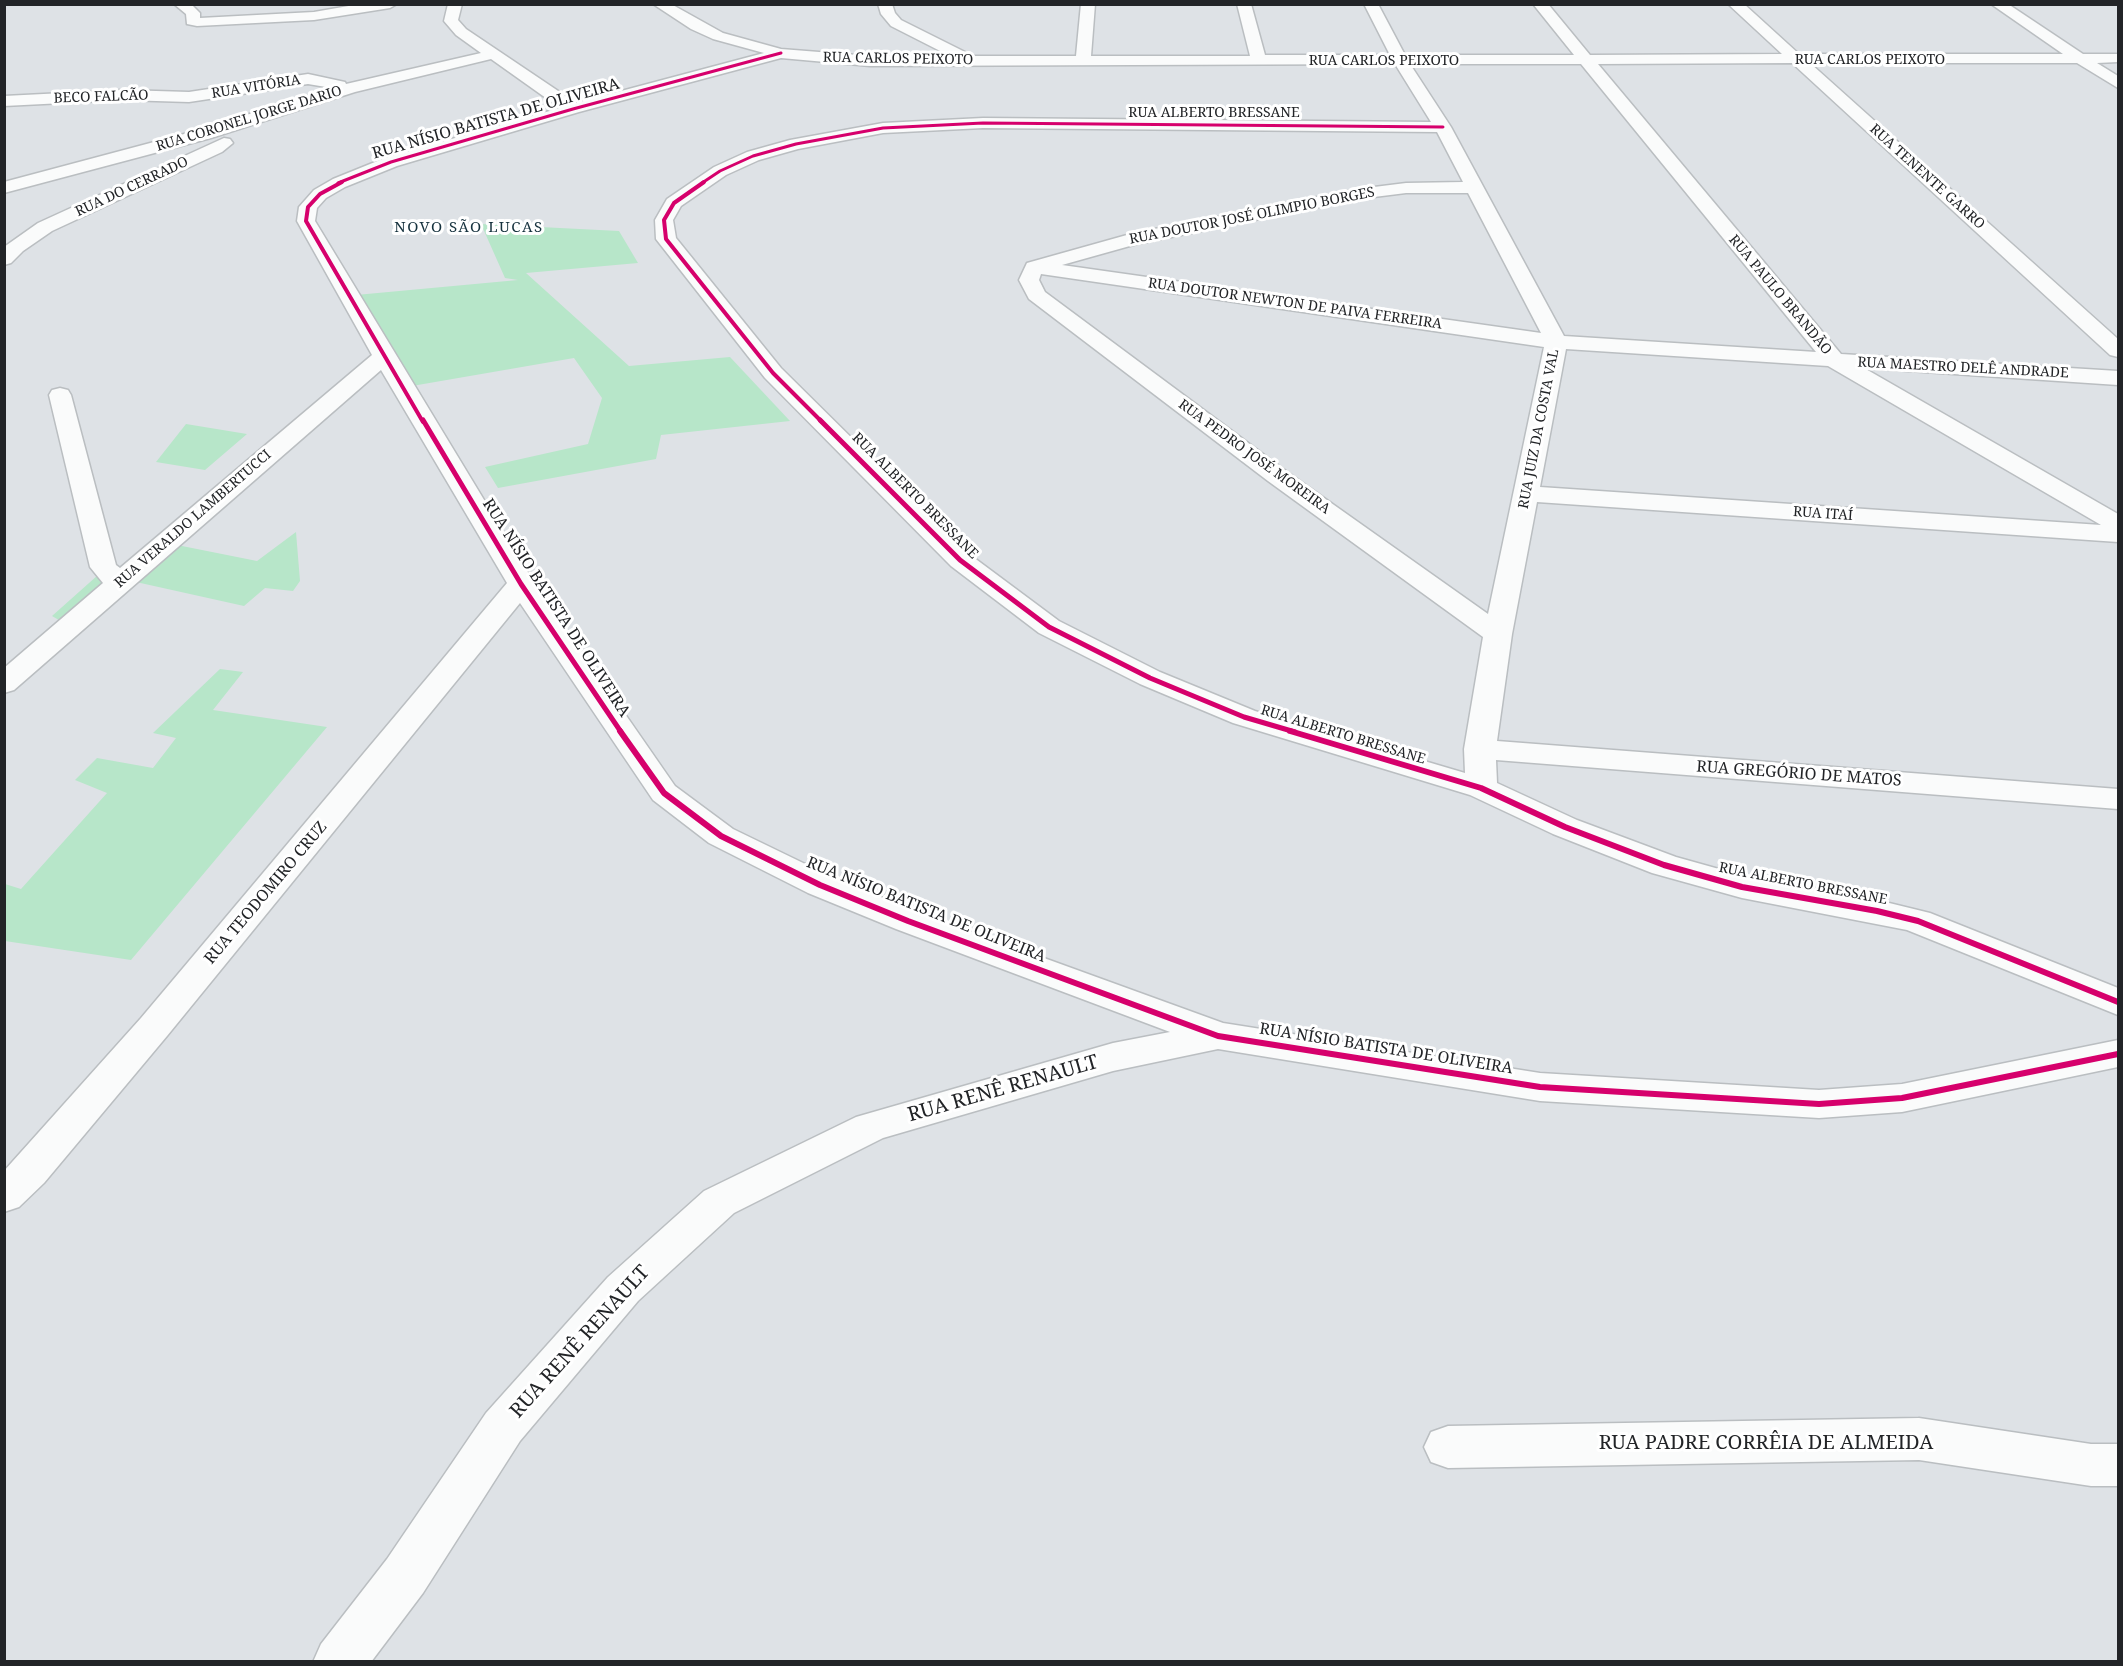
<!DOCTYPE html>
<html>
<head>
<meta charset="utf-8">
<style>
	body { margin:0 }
	#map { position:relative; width:2123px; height:1666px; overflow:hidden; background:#dee2e6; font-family:"Noto Serif",serif }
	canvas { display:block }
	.frame { position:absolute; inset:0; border:6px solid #222427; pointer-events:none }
</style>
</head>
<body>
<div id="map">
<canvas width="2123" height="1666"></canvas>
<div class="frame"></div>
</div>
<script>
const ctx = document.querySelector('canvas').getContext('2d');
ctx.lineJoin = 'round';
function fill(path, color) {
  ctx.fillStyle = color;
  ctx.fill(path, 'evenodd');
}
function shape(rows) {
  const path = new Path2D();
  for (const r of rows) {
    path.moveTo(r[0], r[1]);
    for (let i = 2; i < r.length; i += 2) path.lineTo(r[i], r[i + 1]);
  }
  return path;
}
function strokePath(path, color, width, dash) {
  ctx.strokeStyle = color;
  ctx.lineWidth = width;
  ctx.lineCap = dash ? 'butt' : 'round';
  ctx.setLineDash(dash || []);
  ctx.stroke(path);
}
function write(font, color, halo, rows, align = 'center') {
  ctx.font = font + ' "Noto Serif",serif';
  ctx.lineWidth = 6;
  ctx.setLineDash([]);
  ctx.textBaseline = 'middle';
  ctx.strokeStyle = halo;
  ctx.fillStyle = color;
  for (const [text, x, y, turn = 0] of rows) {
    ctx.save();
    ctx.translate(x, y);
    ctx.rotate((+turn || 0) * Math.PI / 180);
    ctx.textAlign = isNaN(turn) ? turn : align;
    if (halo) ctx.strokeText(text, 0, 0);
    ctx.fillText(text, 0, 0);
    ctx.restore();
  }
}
const green = shape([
	[481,224,619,231,638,263,526,273,629,366,730,357,790,421,661,435,656,459,498,488,485,467,588,444,602,398,574,358,412,386,356,295,518,280,505,278],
	[186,424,247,434,205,470,156,462],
	[296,532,300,581,293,591,265,588,244,606,136,582,177,545,257,561],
	[98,575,110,583,64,623,52,616],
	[220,669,243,672,213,710,327,727,131,960,5,941,5,884,21,889,107,793,75,780,97,758,153,768,176,738,153,733]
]);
const street = shape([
	[174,4,191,4,200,13,200,18,314,12,360,4,397,4,390,8,314,20,197,26,187,24,186,14,174,4],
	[448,4,462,4,458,20,466,29,576,103,764,53,713,39,691,29,653,4,671,4,723,33,781,49,870,56,950,56,891,26,881,14,878,4,892,4,895,13,901,20,973,56,1076,56,1081,4,1095,4,1091,56,1250,56,1237,4,1251,4,1265,55,1390,55,1364,4,1378,4,1405,55,1574,55,1533,4,1548,4,1590,55,1782,54,1728,4,1744,4,1799,54,2063,54,1991,4,2008,4,2083,54,2118,54,2118,62,2097,63,2118,76,2118,88,2077,63,1810,63,2118,339,2118,357,2110,355,1792,63,1598,64,1841,354,2118,371,2118,385,1864,368,2118,514,2118,542,1537,502,1512,634,1497,741,2118,789,2118,809,1496,760,1497,783,1577,820,1676,857,1744,876,1877,900,1930,913,2118,988,2118,1015,1907,930,1742,898,1652,873,1553,834,1470,795,1233,723,1140,684,1039,633,951,566,765,378,656,239,655,220,667,199,714,167,747,152,790,140,883,123,983,118,1431,122,1395,64,870,66,781,58,579,112,397,166,345,187,326,198,317,208,315,221,535,584,675,786,733,829,832,877,920,913,1223,1023,1540,1073,1819,1090,1902,1084,2118,1040,2118,1067,1902,1112,1819,1118,1540,1101,1218,1049,1113,1071,883,1138,734,1213,638,1301,520,1441,423,1593,371,1662,313,1662,321,1644,387,1559,486,1413,608,1277,704,1191,856,1117,1113,1043,1170,1032,896,929,808,893,709,843,653,800,520,603,167,1036,44,1183,19,1207,4,1212,4,1171,141,1018,507,583,381,370,14,690,4,693,4,668,103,583,90,567,49,395,52,390,60,388,68,390,71,395,116,565,120,568,372,355,297,221,299,207,314,190,333,179,385,158,560,108,491,59,355,92,211,138,4,193,4,182,199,130,332,88,308,84,189,102,123,100,4,106,4,96,123,90,189,92,308,74,345,82,346,84,481,53,456,35,444,21,448,4],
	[1410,64,1581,64,1816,352,1564,336,1451,127,1410,64],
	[983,128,1437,132,1463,182,1406,183,1358,189,1134,233,1027,263,1019,280,1029,299,1268,481,1483,637,1464,749,1465,773,1255,711,1160,672,1059,621,969,554,781,368,676,238,673,220,681,206,726,175,759,160,798,149,883,133,983,128],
	[1406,193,1468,193,1541,333,1062,265,1137,244,1358,199,1406,193],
	[1041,274,1544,347,1488,614,1286,471,1045,292,1039,280,1041,274],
	[1566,349,1828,366,2101,525,1540,487,1566,349],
	[224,138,230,139,233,143,222,152,52,231,23,251,11,263,4,265,4,247,38,223,224,138],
	[1919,1418,2091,1444,2118,1444,2118,1486,2091,1486,1919,1460,1448,1468,1431,1462,1424,1447,1431,1432,1448,1426,1919,1418]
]);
const cyclewayFar3 = shape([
	[338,183,391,162,573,109,781,53],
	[702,183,720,171,753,156,796,144,883,128,983,123,1443,127]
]);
const cyclewayFar2 = shape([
	[342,182,320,194,308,207,306,221,423,422],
	[704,182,674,203,664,220,666,239,773,373,822,422]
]);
const cyclewayFar1 = shape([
	[423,420,521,584,621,732],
	[820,420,960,560,1049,627,1150,678,1244,717,1295,732]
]);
const cycleway = shape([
	[620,731,664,793,721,836,820,885,908,921,1218,1036,1540,1087,1819,1104,1902,1098,2118,1054],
	[1290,731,1481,788,1565,827,1664,865,1742,887,1877,911,1918,921,2118,1002]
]);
const farStreetnames = [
	["RUA CARLOS PEIXOTO",898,59,1],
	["RUA CARLOS PEIXOTO",1870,60],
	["RUA CARLOS PEIXOTO",1384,61],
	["RUA VITÓRIA",256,87,-9],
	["BECO FALCÃO",101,97,-2],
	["RUA ALBERTO BRESSANE",1214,113],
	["RUA CORONEL JORGE DARIO",249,119,-17],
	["RUA TENENTE GARRO",1927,177,42],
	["RUA DO CERRADO",132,187,-25],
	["RUA DOUTOR JOSÉ OLIMPIO BORGES",1252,216,-11],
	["RUA PAULO BRANDÃO",1780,295,50],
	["RUA DOUTOR NEWTON DE PAIVA FERREIRA",1295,304,8],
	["RUA MAESTRO DELÊ ANDRADE",1963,368,3],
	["RUA JUIZ DA COSTA VAL",1539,429,-79],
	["RUA PEDRO JOSÉ MOREIRA",1254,457,36],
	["RUA ALBERTO BRESSANE",915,496,45],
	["RUA ITAÍ",1823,514,4],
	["RUA VERALDO LAMBERTUCCI",193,519,-41],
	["RUA ALBERTO BRESSANE",1343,735,17],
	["RUA ALBERTO BRESSANE",1803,884,11]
];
const farNeighbourhoodnames = [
	["NOVO SÃO LUCAS",469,228]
];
const streetNames = [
	["RUA NÍSIO BATISTA DE OLIVEIRA",496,119,-16],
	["RUA NÍSIO BATISTA DE OLIVEIRA",556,608,57],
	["RUA GREGÓRIO DE MATOS",1799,774,4],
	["RUA TEODOMIRO CRUZ",266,893,-50],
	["RUA NÍSIO BATISTA DE OLIVEIRA",926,910,22],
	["RUA NÍSIO BATISTA DE OLIVEIRA",1386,1049,9]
];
const nearStreetnames = [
	["RUA RENÊ RENAULT",1003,1089,-16],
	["RUA RENÊ RENAULT",580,1342,-48],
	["RUA PADRE CORRÊIA DE ALMEIDA",1766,1443]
];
fill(green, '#b7e6c9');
strokePath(street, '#babec1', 3);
fill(street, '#fafbfb');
strokePath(cyclewayFar3, '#d6006c', 3);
strokePath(cyclewayFar2, '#d6006c', 4);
strokePath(cyclewayFar1, '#d6006c', 5);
strokePath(cycleway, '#d6006c', 6);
write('14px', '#222427', '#fff', farStreetnames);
ctx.letterSpacing = '1.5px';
write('15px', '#15313d', '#fff', farNeighbourhoodnames);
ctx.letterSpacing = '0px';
write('16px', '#222427', '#fff', streetNames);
write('20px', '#222427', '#fff', nearStreetnames);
</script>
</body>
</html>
